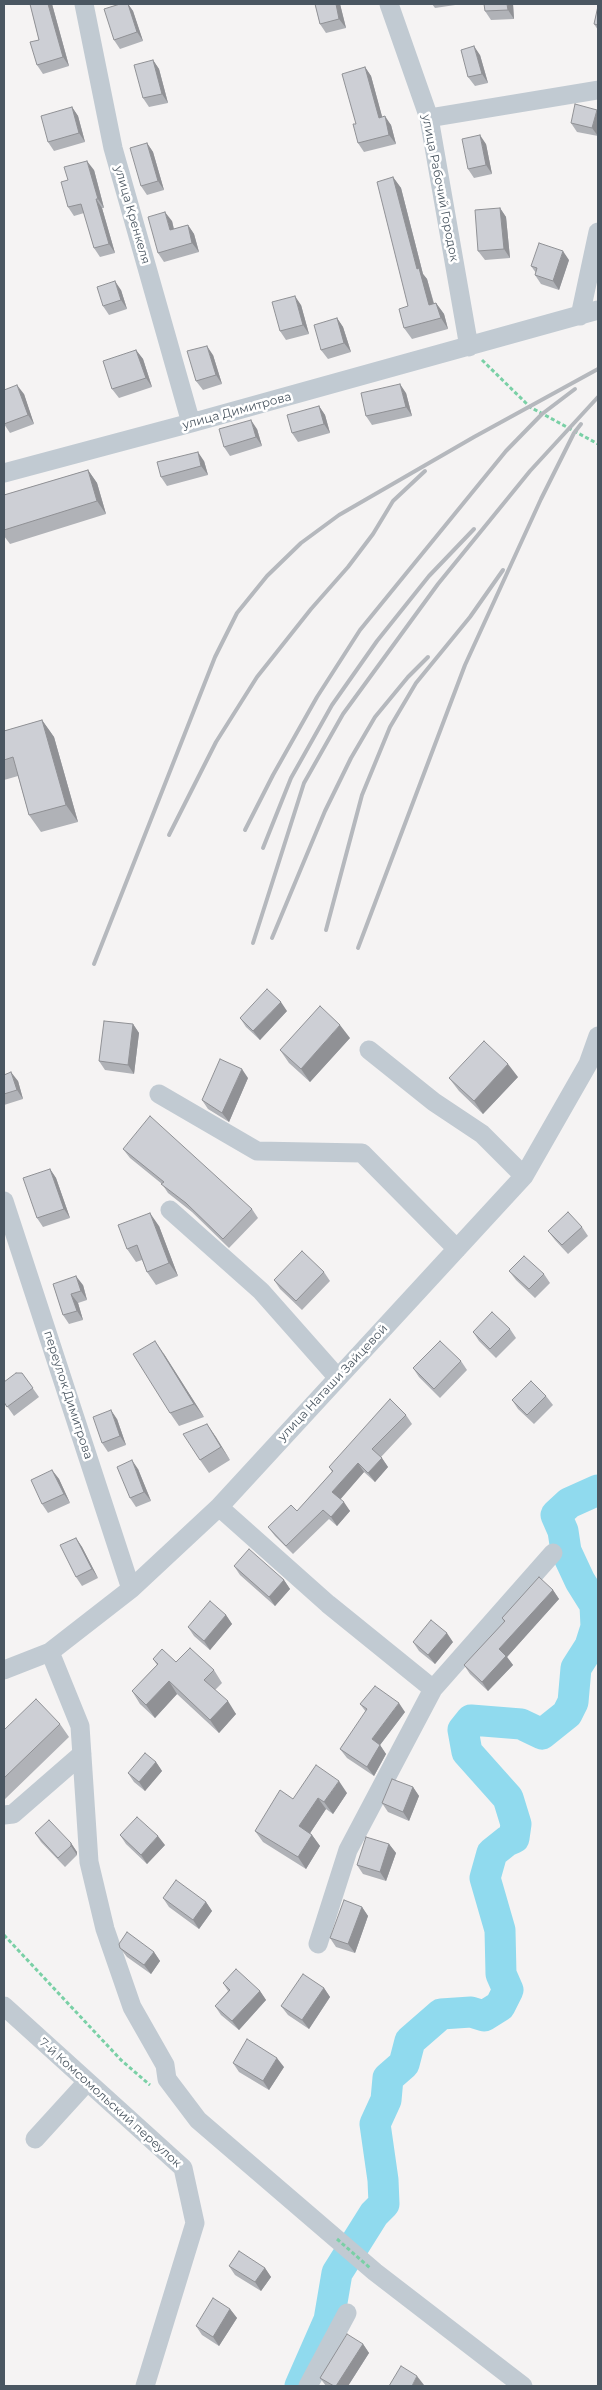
<!DOCTYPE html>
<html>
<head>
<meta charset="utf-8">
<style>
	body { margin:0 }
	#map { position:relative; width:602px; height:2390px; overflow:hidden; background:#f5f3f3; font-family:Montserrat,sans-serif }
	canvas { display:block }
	.frame { position:absolute; inset:0; border:5px solid #4a5661; pointer-events:none }
</style>
</head>
<body>
<div id="map">
<canvas width="602" height="2390"></canvas>
<div class="frame"></div>
</div>
<script>
const ctx = document.querySelector('canvas').getContext('2d');
ctx.lineJoin = 'round';
function shape(rows) {
  const path = new Path2D();
  for (const r of rows) {
    path.moveTo(r[0], r[1]);
    for (let i = 2; i < r.length; i += 2) path.lineTo(r[i], r[i + 1]);
  }
  return path;
}
function strokePath(path, color, width, dash) {
  ctx.strokeStyle = color;
  ctx.lineWidth = width;
  ctx.lineCap = dash ? 'butt' : 'round';
  ctx.setLineDash(dash || []);
  ctx.stroke(path);
}
function fill(path, color) {
  ctx.fillStyle = color;
  ctx.fill(path, 'evenodd');
}
function write(font, color, halo, rows, align = 'center') {
  ctx.font = font + ' Montserrat,sans-serif';
  ctx.lineWidth = 5;
  ctx.setLineDash([]);
  ctx.textBaseline = 'middle';
  ctx.strokeStyle = halo;
  ctx.fillStyle = color;
  for (const [text, x, y, turn = 0] of rows) {
    ctx.save();
    ctx.translate(x, y);
    ctx.rotate((+turn || 0) * Math.PI / 180);
    ctx.textAlign = isNaN(turn) ? turn : align;
    if (halo) ctx.strokeText(text, 0, 0);
    ctx.fillText(text, 0, 0);
    ctx.restore();
  }
}
const river = shape([
	[300,2386,329,2320,337,2273,374,2214,384,2204,383,2180,375,2124,386,2100,388,2078,404,2064,410,2041,441,2014,471,2012,484,2016,500,2006,508,1990,501,1974,500,1930,485,1878,492,1853,507,1841,514,1838,516,1824,508,1798,467,1752,463,1730,471,1720,521,1724,542,1734,567,1714,573,1702,576,1668,590,1646,596,1627,595,1605,580,1581,566,1551,563,1531,556,1515,569,1503,598,1490]
]);
const path = shape([
	[482,360,530,407,598,444],
	[4,1935,121,2060,150,2085]
]);
const minor = shape([
	[84,4,113,148,191,423],
	[389,4,429,118,469,347],
	[429,118,598,90],
	[580,316,598,232],
	[4,473,191,423,598,310],
	[369,1050,434,1102,482,1134,524,1176],
	[159,1094,257,1151,362,1153,457,1249],
	[4,1201,131,1589],
	[170,1210,261,1291,338,1378],
	[219,1507,328,1604,433,1689],
	[50,1652,80,1726,89,1862,105,1929,132,2007,165,2065,167,2079,198,2120,375,2272,523,2386],
	[4,1670,50,1652,131,1589,219,1507,524,1176,588,1064,598,1036],
	[4,1815,13,1814,82,1754],
	[318,1944,348,1850,433,1689,553,1553],
	[4,2006,183,2168,195,2223,145,2386],
	[35,2139,87,2082],
	[308,2386,347,2313]
]);
const rail = shape([
	[245,830,273,775,317,697,360,630,506,451,542,414,575,389],
	[169,835,216,742,257,677,311,609,348,567,373,534,393,501,425,471],
	[263,848,291,778,332,705,377,641,429,576,474,529],
	[326,930,362,795,390,727,416,683,470,617,503,570],
	[272,938,325,811,351,758,375,717,408,677,428,657],
	[253,943,304,783,343,714,438,584,530,471,598,397],
	[358,948,465,665,541,499,574,433,581,424],
	[94,964,215,657,237,613,267,576,301,543,339,515,474,437,598,369]
]);
const pathBridge = shape([
	[337,2239,370,2268]
]);
const wall = shape([
	[30,4,52,4,69,66,43,74,37,65,39,40],
	[120,4,128,4,133,11,143,41,120,49,114,40],
	[315,4,340,4,346,28,326,33,320,24],
	[432,4,462,4,435,8],
	[513,4,514,19,491,20,485,11],
	[598,6,598,30,594,24],
	[480,55,488,83,475,86,468,77],
	[153,60,159,69,168,103,149,107,143,98],
	[365,67,371,76,382,117,391,125,396,144,364,152,358,143,356,124],
	[72,107,78,116,85,142,54,151,48,142],
	[598,112,598,136,577,132,571,123],
	[147,143,153,152,164,190,147,195,141,186],
	[486,144,492,174,474,178,468,169],
	[94,170,104,208,102,208,115,253,100,257,94,248,84,213,74,216,68,207,68,180],
	[393,177,401,188,423,274,427,279,434,303,436,303,444,314,448,329,412,339,404,328,408,306],
	[500,208,506,217,510,258,485,260,478,251],
	[172,221,174,229,188,225,194,234,199,252,164,262,158,253],
	[569,260,559,290,541,284,535,275,536,273,531,266],
	[121,290,127,309,109,315,103,306],
	[301,305,309,334,286,340,280,331],
	[337,318,343,327,351,352,328,359,321,350],
	[136,350,143,359,152,387,119,398,112,389],
	[213,355,222,384,203,390,196,381],
	[4,390,24,394,34,424,10,433,4,424],
	[406,393,412,416,372,425,366,416],
	[319,406,325,415,330,433,298,442,292,433],
	[257,429,262,446,230,456,224,447],
	[204,461,208,475,167,486,161,477],
	[88,470,97,483,106,514,10,544,4,536,4,495],
	[42,720,54,737,78,822,41,832,29,815,18,776,4,780,4,731],
	[287,1011,260,1040,246,1027,240,1018],
	[133,1024,139,1033,134,1074,105,1070,99,1061],
	[350,1038,310,1082,289,1063,280,1050],
	[4,1075,18,1081,23,1099,4,1105],
	[518,1077,483,1114,459,1091,449,1078],
	[248,1078,229,1122,208,1109,202,1100],
	[123,1149,252,1209,258,1218,229,1248,192,1212,168,1193,162,1184,130,1158],
	[50,1169,56,1178,70,1218,43,1227,37,1218],
	[159,1226,178,1276,156,1285,147,1272,142,1260,136,1262,127,1249],
	[582,1227,588,1236,568,1254,555,1240,548,1231],
	[509,1271,544,1274,550,1283,535,1298,516,1280],
	[324,1272,330,1281,302,1310,280,1289,274,1280],
	[53,1284,83,1285,87,1300,78,1303,83,1320,69,1324,63,1315],
	[510,1329,516,1338,496,1358,479,1341,473,1332],
	[164,1354,204,1417,179,1426,170,1413],
	[461,1361,467,1370,440,1398,419,1377,413,1368],
	[22,1373,39,1397,14,1416,4,1402],
	[546,1396,553,1405,534,1424,518,1409,512,1400],
	[406,1415,412,1424,381,1457,388,1467,375,1482,364,1472,340,1499,350,1511,337,1526,329,1519,293,1554,275,1536,268,1527,297,1511,332,1472,329,1467],
	[117,1419,126,1445,108,1452,102,1443],
	[207,1424,230,1460,209,1473,200,1460],
	[138,1469,151,1501,136,1507,130,1498],
	[52,1470,59,1479,70,1503,48,1513,42,1504],
	[76,1538,82,1547,98,1578,82,1586,76,1577],
	[234,1566,284,1580,290,1589,275,1606,240,1575],
	[553,1590,559,1599,507,1657,513,1665,488,1691,470,1674,464,1665,504,1622,502,1618],
	[226,1615,232,1624,210,1650,194,1636,188,1627],
	[413,1642,453,1642,435,1664,419,1651],
	[153,1659,176,1662,214,1670,222,1683,215,1690,236,1714,219,1733,177,1694,155,1718,140,1704,132,1691,157,1665],
	[360,1704,405,1712,380,1745,386,1754,374,1776,347,1758,340,1749,366,1712],
	[60,1724,69,1737,4,1800,4,1730],
	[156,1762,162,1771,145,1791,134,1782,128,1773],
	[413,1787,419,1796,409,1821,388,1812,382,1803],
	[347,1793,333,1814,326,1809,310,1833,312,1835,320,1846,306,1869,263,1842,255,1831,293,1799],
	[35,1833,71,1843,77,1852,77,1855,65,1867,41,1842],
	[120,1835,165,1845,147,1864,126,1844],
	[389,1844,396,1853,386,1881,363,1874,357,1865],
	[163,1898,206,1902,212,1911,199,1929,169,1907],
	[362,1907,368,1916,355,1953,336,1947,330,1938],
	[120,1948,154,1952,160,1961,151,1974,127,1957],
	[223,1983,260,1991,266,2000,239,2030,221,2015,215,2006,228,1991],
	[324,1988,330,1997,309,2029,288,2015,281,2006],
	[233,2063,284,2067,269,2090,239,2072],
	[229,2266,265,2268,271,2277,261,2291,235,2275],
	[230,2309,237,2318,219,2346,202,2335,196,2326],
	[363,2344,369,2353,348,2386,326,2386,320,2378]
]);
const shadedWall = shape([
	[48,4,52,4,69,66,63,57],
	[128,4,133,11,143,41,137,32],
	[336,4,340,4,346,28,339,19],
	[507,4,513,4,514,19,508,10],
	[474,46,480,55,488,83,482,74],
	[153,60,159,69,168,103,162,94],
	[365,67,371,76,385,127,379,118],
	[72,107,78,116,85,142,79,133],
	[597,110,598,112,598,136,592,128],
	[385,116,391,125,396,144,389,135],
	[480,135,486,144,492,174,486,165],
	[147,143,153,152,164,190,158,181],
	[87,161,94,170,104,208,98,199],
	[393,177,401,188,423,274,427,279,437,316,429,305,417,269],
	[96,199,102,208,115,253,109,244],
	[500,208,506,217,510,258,504,249],
	[165,212,172,221,176,239,170,230],
	[188,225,194,234,199,252,192,243],
	[563,251,569,260,559,290,553,281],
	[115,281,121,290,127,309,121,300],
	[295,296,301,305,309,334,303,325],
	[436,303,444,314,448,329,441,318],
	[337,318,343,327,351,352,344,343],
	[207,346,213,355,222,384,216,375],
	[136,350,143,359,152,387,146,378],
	[400,384,406,393,412,416,406,407],
	[17,385,24,394,34,424,28,415],
	[319,406,325,415,330,433,324,424],
	[251,420,257,429,262,446,256,437],
	[198,452,204,461,208,475,201,466],
	[88,470,97,483,106,514,97,501],
	[42,720,54,737,78,822,66,805],
	[281,1002,287,1011,260,1040,253,1031],
	[133,1024,139,1033,134,1074,128,1065],
	[340,1025,350,1038,310,1082,301,1069],
	[508,1064,518,1077,483,1114,474,1101],
	[242,1069,248,1078,229,1122,222,1113],
	[11,1072,18,1081,23,1099,17,1090],
	[50,1169,56,1178,70,1218,64,1209],
	[150,1213,159,1226,178,1276,169,1263],
	[76,1276,83,1285,87,1300,81,1291],
	[71,1294,78,1303,83,1320,77,1311],
	[155,1341,164,1354,204,1417,194,1404],
	[111,1410,117,1419,126,1445,120,1436],
	[207,1424,216,1437,230,1460,221,1447],
	[382,1458,388,1467,375,1482,368,1473],
	[132,1460,138,1469,151,1501,144,1492],
	[358,1463,364,1472,339,1501,332,1492],
	[52,1470,59,1479,70,1503,64,1494],
	[344,1502,350,1511,337,1526,331,1517],
	[76,1538,82,1547,98,1578,92,1569],
	[284,1580,290,1589,275,1606,269,1597],
	[553,1590,559,1599,507,1657,513,1665,488,1691,482,1682,499,1649],
	[226,1615,232,1624,210,1650,204,1641],
	[447,1633,453,1642,435,1664,428,1655],
	[169,1681,177,1694,155,1718,146,1705],
	[228,1701,236,1714,219,1733,210,1720],
	[399,1703,405,1712,380,1745,386,1754,374,1776,367,1767,372,1739],
	[156,1762,162,1771,145,1791,139,1782],
	[339,1781,347,1793,333,1814,324,1802],
	[413,1787,419,1796,409,1821,403,1812],
	[318,1798,326,1809,307,1838,299,1826],
	[312,1835,320,1846,306,1869,298,1857],
	[158,1836,165,1845,147,1864,141,1855],
	[71,1843,77,1852,77,1855,71,1846],
	[389,1844,396,1853,386,1881,380,1872],
	[206,1902,212,1911,199,1929,193,1920],
	[362,1907,368,1916,355,1953,348,1944],
	[154,1952,160,1961,151,1974,144,1965],
	[324,1988,330,1997,309,2029,302,2020],
	[260,1991,266,2000,239,2030,232,2021],
	[277,2058,284,2067,269,2090,263,2081],
	[265,2268,271,2277,261,2291,255,2282],
	[230,2309,237,2318,219,2346,213,2337],
	[363,2344,369,2353,348,2386,336,2386],
	[417,2376,424,2385,423,2386,412,2386]
]);
const building = shape([
	[30,4,48,4,63,57,37,65,30,42,39,40,30,4],
	[120,4,128,4,137,32,114,40,104,9,120,4],
	[315,4,336,4,339,19,320,24,315,4],
	[484,4,507,4,508,10,485,11,484,4],
	[598,6,598,25,594,24,598,6],
	[474,46,482,74,468,77,461,50,474,46],
	[153,60,162,94,143,98,134,65,153,60],
	[365,67,379,118,385,116,389,135,358,143,353,124,356,124,342,74,365,67],
	[575,104,597,110,592,128,571,123,575,104],
	[72,107,79,133,48,142,41,116,72,107],
	[480,135,486,165,468,169,462,139,480,135],
	[147,143,158,181,141,186,130,148,147,143],
	[87,161,98,199,96,199,109,244,94,248,81,204,68,207,61,182,68,180,64,167,87,161],
	[393,177,417,269,419,268,429,305,436,303,441,318,404,328,399,309,408,306,377,182,393,177],
	[500,208,504,249,478,251,475,210,500,208],
	[165,212,170,230,188,225,192,243,158,253,148,217,165,212],
	[539,243,563,251,553,281,535,275,537,268,531,266,539,243],
	[115,281,121,300,103,306,97,287,115,281],
	[295,296,303,325,280,331,272,302,295,296],
	[337,318,344,343,321,350,314,325,337,318],
	[207,346,216,375,196,381,187,351,207,346],
	[136,350,146,378,112,389,103,361,136,350],
	[400,384,406,407,366,416,361,393,400,384],
	[17,385,28,415,4,424,4,390,17,385],
	[319,406,324,424,292,433,287,415,319,406],
	[251,420,256,437,224,447,219,429,251,420],
	[198,452,201,466,161,477,157,462,198,452],
	[88,470,97,501,4,530,4,495,88,470],
	[42,720,66,805,29,815,13,757,4,760,4,731,42,720],
	[267,989,281,1002,253,1031,240,1018,267,989],
	[320,1006,340,1025,301,1069,280,1050,320,1006],
	[104,1021,133,1024,128,1065,99,1061,104,1021],
	[484,1041,508,1064,474,1101,449,1078,484,1041],
	[220,1059,242,1069,222,1113,202,1100,220,1059],
	[11,1072,17,1090,4,1094,4,1075,11,1072],
	[150,1116,252,1209,223,1239,186,1203,161,1184,164,1182,123,1149,150,1116],
	[50,1169,64,1209,37,1218,23,1178,50,1169],
	[568,1212,582,1227,562,1245,548,1231,568,1212],
	[150,1213,169,1263,147,1272,137,1245,127,1249,118,1225,150,1213],
	[302,1251,324,1272,296,1301,274,1280,302,1251],
	[524,1256,544,1274,529,1289,509,1271,524,1256],
	[76,1276,81,1291,71,1294,77,1311,63,1315,53,1284,76,1276],
	[492,1312,510,1329,490,1349,473,1332,492,1312],
	[155,1341,194,1404,170,1413,133,1354,155,1341],
	[440,1341,461,1361,434,1389,413,1368,440,1341],
	[16,1373,22,1373,33,1388,7,1407,4,1402,4,1382,16,1373],
	[531,1381,546,1396,527,1415,512,1400,531,1381],
	[390,1399,406,1415,372,1449,382,1458,368,1473,358,1463,332,1492,344,1502,331,1517,323,1510,286,1546,268,1527,291,1505,297,1511,333,1471,329,1467,390,1399],
	[111,1410,120,1436,102,1443,93,1417,111,1410],
	[207,1424,221,1447,200,1460,183,1434,207,1424],
	[132,1460,144,1492,130,1498,117,1467,132,1460],
	[52,1470,64,1494,42,1504,31,1480,52,1470],
	[76,1538,92,1569,76,1577,60,1545,76,1538],
	[249,1549,284,1580,269,1597,234,1566,249,1549],
	[539,1577,553,1590,499,1649,506,1656,482,1682,464,1665,505,1621,502,1618,539,1577],
	[210,1601,226,1615,204,1641,188,1627,210,1601],
	[431,1620,447,1633,428,1655,413,1642,431,1620],
	[190,1648,214,1670,204,1680,228,1701,210,1720,169,1681,146,1705,132,1691,158,1664,153,1659,162,1649,176,1662,190,1648],
	[375,1686,399,1703,372,1739,380,1745,367,1767,340,1749,367,1709,360,1704,375,1686],
	[36,1699,60,1724,4,1778,4,1730,36,1699],
	[145,1753,156,1762,139,1782,128,1773,145,1753],
	[316,1765,339,1781,324,1802,318,1798,299,1826,312,1835,298,1857,255,1831,280,1790,293,1799,316,1765],
	[392,1779,413,1787,403,1812,382,1803,392,1779],
	[137,1817,158,1836,141,1855,120,1835,137,1817],
	[49,1820,71,1843,71,1846,58,1858,35,1833,49,1820],
	[366,1837,389,1844,380,1872,357,1865,366,1837],
	[176,1880,206,1902,193,1920,163,1898,176,1880],
	[344,1900,362,1907,348,1944,330,1938,344,1900],
	[127,1932,154,1952,144,1965,120,1948,119,1944,127,1932],
	[236,1969,260,1991,232,2021,215,2006,230,1990,223,1983,236,1969],
	[303,1974,324,1988,302,2020,281,2006,303,1974],
	[247,2039,277,2058,263,2081,233,2063,247,2039],
	[239,2251,265,2268,255,2282,229,2266,239,2251],
	[213,2298,230,2309,213,2337,196,2326,213,2298],
	[347,2334,363,2344,336,2386,334,2386,320,2378,347,2334],
	[401,2366,417,2376,412,2386,389,2386,401,2366]
]);
const streetNames = [
	["улица Рабочий Городок",440,188,79],
	["улица Кренкеля",132,215,74],
	["улица Димитрова",237,411,-15],
	["улица Наташи Зайцевой",333,1383,-47],
	["переулок Димитрова",68,1395,72],
	["7-й Комсомольский переулок",110,2103,42]
];
strokePath(river, '#90daee', 31);
strokePath(path, '#7ad0a6', 3, [4, 2.5]);
strokePath(minor, '#c1cad2', 19);
strokePath(rail, '#b5b8bd', 4);
strokePath(pathBridge, '#7ad0a6', 3, [4, 2.5]);
fill(wall, '#b0b2b7');
fill(shadedWall, '#909195');
fill(building, '#cdcfd5');
strokePath(building, '#909195', 1);
write('12px', '#4a5661', '#fff', streetNames);
</script>
</body>
</html>
